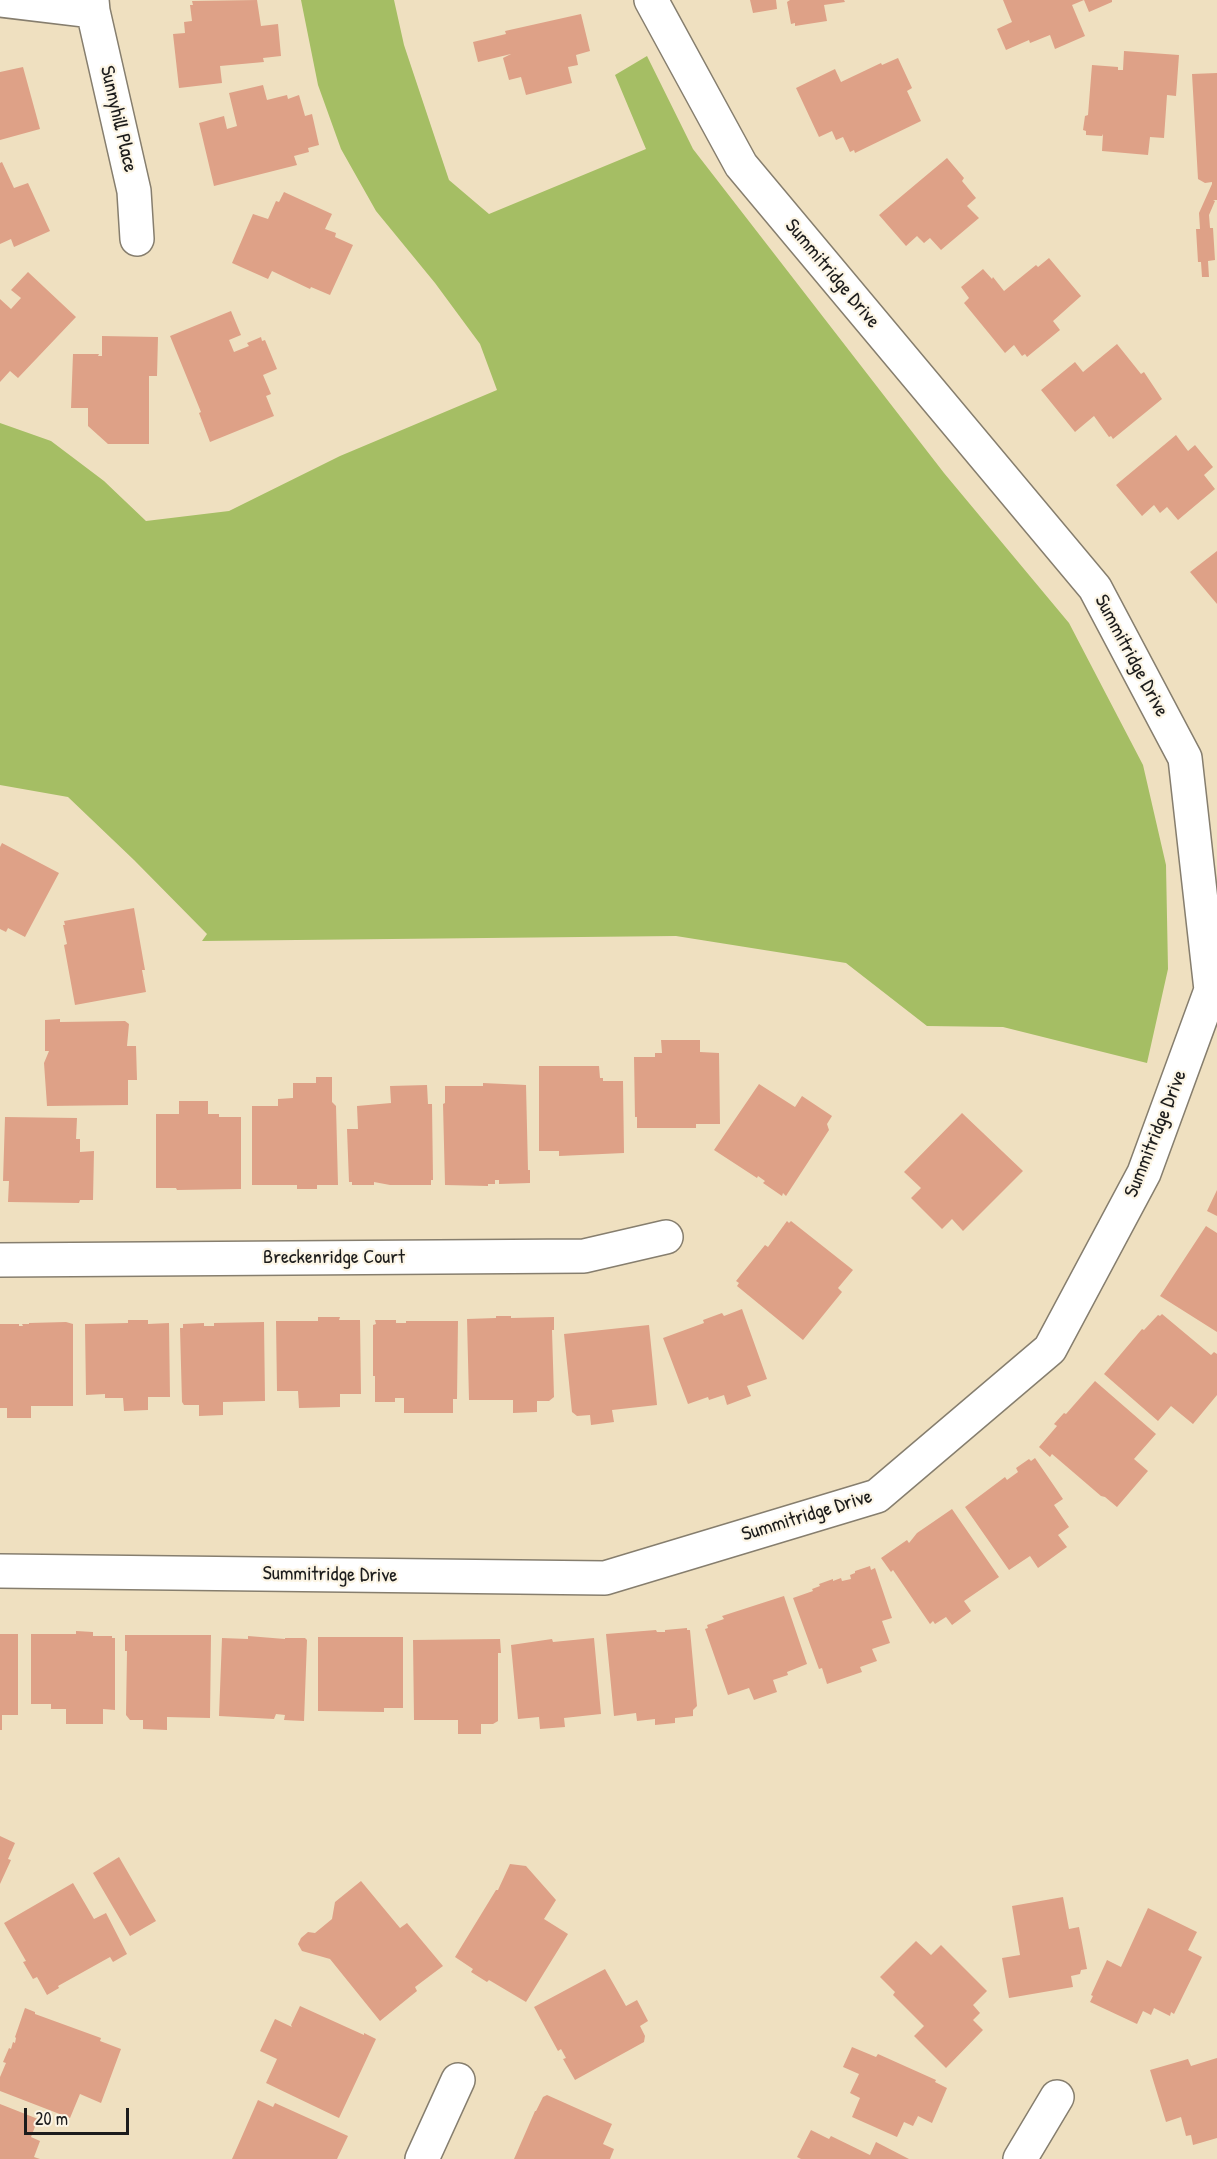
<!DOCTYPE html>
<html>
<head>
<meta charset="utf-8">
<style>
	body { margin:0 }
	#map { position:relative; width:1217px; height:2159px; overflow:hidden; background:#efe0c0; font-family:"Patrick Hand",sans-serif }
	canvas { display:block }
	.scale { position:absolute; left:24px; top:2108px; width:105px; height:27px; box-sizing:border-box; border:3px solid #1c1c1c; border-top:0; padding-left:8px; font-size:18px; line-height:21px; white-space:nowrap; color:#1c1c1c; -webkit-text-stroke:4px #fcf5e5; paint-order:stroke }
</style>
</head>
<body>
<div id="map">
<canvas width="1217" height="2159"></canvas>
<div class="scale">20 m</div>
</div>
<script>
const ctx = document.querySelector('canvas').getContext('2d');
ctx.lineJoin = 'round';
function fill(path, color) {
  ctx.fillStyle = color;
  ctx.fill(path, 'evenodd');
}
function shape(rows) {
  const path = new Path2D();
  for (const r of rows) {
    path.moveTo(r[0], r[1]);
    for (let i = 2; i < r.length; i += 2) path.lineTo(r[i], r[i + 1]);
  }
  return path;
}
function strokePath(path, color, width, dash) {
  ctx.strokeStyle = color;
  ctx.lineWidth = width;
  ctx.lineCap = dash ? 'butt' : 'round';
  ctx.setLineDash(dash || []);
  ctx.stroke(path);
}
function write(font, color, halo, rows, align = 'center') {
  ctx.font = font + ' "Patrick Hand",sans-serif';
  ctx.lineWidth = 4.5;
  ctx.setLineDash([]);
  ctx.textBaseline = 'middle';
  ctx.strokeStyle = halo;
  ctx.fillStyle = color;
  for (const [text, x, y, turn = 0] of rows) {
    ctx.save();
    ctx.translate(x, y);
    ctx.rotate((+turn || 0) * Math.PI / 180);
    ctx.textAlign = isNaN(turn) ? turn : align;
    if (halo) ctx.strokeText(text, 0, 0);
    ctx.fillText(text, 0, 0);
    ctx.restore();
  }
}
const green = shape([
	[301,0,394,0,404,45,449,180,489,214,646,149,615,75,647,56,693,149,944,473,1069,623,1143,765,1166,865,1168,969,1147,1063,1003,1027,927,1026,846,963,676,936,202,941,207,934,134,860,68,797,0,785,0,423,51,441,104,481,146,521,229,511,340,456,497,390,480,344,435,283,376,211,341,149,318,85]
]);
const building = shape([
	[257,0,261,26,278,24,281,56,263,58,264,62,220,66,222,83,179,88,173,34,185,33,184,22,192,21,190,5,193,5,192,1],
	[750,0,776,0,777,9,753,13],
	[790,0,844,0,845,2,824,5,827,21,795,26,795,23,791,24,787,2],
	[1003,0,1112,0,1112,2,1089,12,1084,0,1072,5,1085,36,1055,49,1050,35,1030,43,1029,40,1006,50,997,29,1012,22],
	[581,14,590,51,576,55,578,65,568,67,572,83,526,95,521,77,509,80,503,58,511,54,478,62,473,42,506,34,505,31],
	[1124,51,1179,55,1176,96,1167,95,1164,138,1150,137,1148,155,1102,151,1103,134,1102,136,1086,135,1086,131,1083,130,1085,116,1088,115,1092,65,1118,67,1118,70,1123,70],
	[898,58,912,88,907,91,921,121,855,153,854,150,850,152,843,137,836,140,832,131,819,137,796,88,835,69,841,82,881,63,882,65],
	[23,67,40,129,0,140,0,72],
	[1217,73,1217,200,1213,200,1215,201,1209,215,1210,228,1213,228,1215,260,1208,261,1209,277,1202,277,1201,262,1198,262,1196,229,1200,229,1199,213,1212,184,1212,182,1205,183,1198,179,1192,74],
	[263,85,267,100,287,95,288,99,299,95,305,116,312,114,319,145,308,148,309,152,294,156,297,165,214,186,199,123,224,116,227,129,237,126,229,93],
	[947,158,964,178,962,181,976,198,967,206,979,218,941,250,930,238,924,243,917,236,906,246,879,215],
	[2,162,14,188,28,183,50,231,14,247,11,239,0,244,0,163],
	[284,192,332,214,325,229,336,233,335,237,353,245,330,295,311,287,310,289,272,271,268,279,232,263,253,214,268,219,276,201,279,202],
	[1049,258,1081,296,1053,321,1060,330,1027,357,1025,354,1022,356,1014,345,1005,353,964,303,969,298,961,287,983,269,992,279,993,277,1004,291,1036,265,1038,267],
	[28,272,76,317,18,378,10,371,0,382,0,299,11,309,21,298,11,290],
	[231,311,241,335,229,340,234,352,249,346,247,343,261,337,262,341,265,340,277,369,263,375,271,394,266,396,274,416,210,442,199,413,201,412,170,336],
	[102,336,158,337,157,376,149,376,149,444,108,444,88,426,88,408,71,408,73,354,99,354,98,356,102,356],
	[1117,344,1141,374,1144,372,1162,399,1113,439,1111,436,1109,437,1094,416,1075,432,1041,390,1075,362,1083,372],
	[1176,435,1188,451,1195,445,1213,467,1204,475,1215,489,1178,520,1167,507,1160,513,1154,505,1142,516,1116,485],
	[1217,551,1217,604,1190,572],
	[2,843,59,873,25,937,8,928,6,932,0,929,0,847],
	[134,908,145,970,142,970,146,992,75,1005,64,945,67,944,63,925,65,925,64,921],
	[60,1019,60,1022,125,1021,129,1024,127,1046,136,1046,137,1080,128,1080,128,1105,47,1106,44,1063,49,1051,45,1051,45,1020],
	[661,1040,700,1040,700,1052,719,1053,720,1124,696,1124,696,1128,637,1128,637,1117,635,1117,634,1057,655,1057,655,1053,662,1053],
	[539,1066,599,1066,600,1078,603,1078,603,1081,623,1081,624,1153,559,1156,559,1151,539,1151],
	[316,1077,332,1077,332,1102,336,1106,338,1185,317,1185,317,1189,297,1189,297,1185,252,1185,252,1106,278,1106,278,1099,293,1098,293,1083,316,1083],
	[483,1083,526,1085,528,1170,530,1170,530,1183,499,1184,499,1180,495,1180,495,1184,488,1184,488,1186,445,1185,443,1104,445,1103,445,1086,483,1086],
	[759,1084,795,1107,802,1096,832,1116,827,1124,829,1130,786,1196,783,1193,782,1196,763,1183,765,1181,758,1176,757,1178,714,1150],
	[427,1085,428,1104,432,1104,433,1180,431,1180,431,1185,390,1185,374,1182,374,1185,352,1185,352,1182,349,1182,347,1129,358,1129,357,1106,391,1103,390,1086],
	[179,1101,208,1101,208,1114,219,1114,219,1117,241,1117,241,1189,177,1190,176,1188,156,1188,156,1114,179,1114],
	[962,1113,1023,1171,963,1231,952,1219,942,1229,911,1198,921,1188,904,1172],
	[5,1117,77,1118,76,1139,80,1139,80,1152,94,1151,93,1200,80,1200,79,1203,8,1202,9,1181,3,1181],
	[1217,1190,1217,1216,1207,1211],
	[787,1221,789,1223,791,1221,853,1270,838,1288,842,1292,803,1340,737,1286,739,1283,736,1281,765,1245,768,1247],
	[1206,1226,1217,1233,1217,1332,1160,1296],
	[742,1309,767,1379,747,1386,751,1396,727,1405,724,1395,709,1400,708,1397,688,1404,663,1338,704,1323,703,1320,722,1313,724,1316],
	[1162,1314,1211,1355,1214,1352,1217,1354,1217,1395,1193,1424,1171,1406,1158,1421,1104,1374,1142,1329,1144,1330,1158,1315,1160,1316],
	[496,1316,511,1316,511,1318,554,1317,554,1330,552,1330,554,1397,549,1401,537,1401,537,1412,513,1413,513,1400,469,1400,467,1319,496,1318],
	[318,1317,340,1317,339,1320,360,1320,361,1394,340,1394,340,1407,299,1408,298,1391,277,1391,276,1321,318,1321],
	[128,1320,148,1320,148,1324,169,1323,170,1397,148,1397,148,1410,124,1411,123,1398,105,1398,105,1394,86,1395,85,1324,128,1323],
	[375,1320,396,1320,396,1323,406,1323,406,1321,458,1321,457,1399,453,1399,453,1413,404,1413,404,1398,395,1398,395,1402,375,1402,375,1376,373,1376,373,1325,376,1324],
	[66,1322,73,1324,73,1406,31,1406,31,1418,7,1418,7,1408,0,1408,0,1324,19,1324,19,1326,23,1326,22,1324,29,1324,29,1323],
	[264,1322,265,1401,223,1402,223,1415,199,1416,199,1405,184,1405,182,1402,180,1328,183,1328,183,1324,204,1323,204,1326,214,1326,214,1323],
	[649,1325,657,1405,612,1410,614,1422,591,1425,590,1415,577,1416,572,1412,564,1334],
	[1095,1381,1156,1434,1134,1459,1148,1471,1117,1507,1105,1497,1101,1496,1052,1454,1050,1457,1039,1447,1057,1426,1054,1424,1064,1413,1066,1414],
	[1035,1458,1063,1499,1054,1505,1069,1527,1058,1535,1067,1547,1038,1568,1030,1556,1009,1570,965,1507,1005,1477,1007,1480,1018,1472,1016,1468,1029,1459,1031,1461],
	[952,1509,999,1577,964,1601,971,1611,952,1625,946,1617,935,1624,933,1621,930,1624,893,1570,891,1572,881,1558,907,1540,909,1543,917,1533],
	[870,1566,871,1570,875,1568,892,1618,882,1621,890,1643,872,1649,877,1661,860,1667,862,1672,827,1684,822,1668,819,1669,793,1598,813,1591,812,1589,820,1586,819,1584,833,1579,833,1581,841,1578,842,1581,851,1579,850,1575,855,1573,855,1571],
	[784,1596,807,1664,787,1672,788,1675,773,1680,777,1692,754,1700,749,1688,728,1695,705,1629,708,1628,707,1625,724,1619,722,1616],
	[687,1628,687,1630,690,1630,697,1706,693,1710,693,1716,675,1718,675,1723,655,1725,655,1719,637,1721,636,1713,614,1716,606,1634,656,1630,657,1632,665,1632,665,1630],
	[76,1631,93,1632,93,1636,112,1636,112,1638,115,1638,115,1710,103,1709,103,1724,66,1724,66,1709,51,1709,51,1704,31,1704,31,1634,76,1634],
	[0,1634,18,1634,18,1715,2,1715,2,1730,0,1730],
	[125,1635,211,1635,210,1718,167,1717,167,1730,143,1729,143,1720,130,1720,126,1715,127,1651,125,1651],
	[248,1636,285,1639,285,1638,305,1638,307,1640,304,1721,284,1720,285,1715,276,1714,274,1719,219,1716,222,1638,248,1639],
	[318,1637,403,1637,403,1708,384,1708,384,1712,318,1711],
	[594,1638,601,1714,564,1718,565,1727,540,1729,539,1717,518,1719,511,1645,552,1639,553,1642],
	[500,1639,501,1653,498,1653,498,1721,493,1724,481,1724,481,1734,458,1734,458,1720,414,1720,413,1640],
	[0,1836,15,1843,8,1859,11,1860,0,1884],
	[119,1857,156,1921,130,1936,93,1873],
	[510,1864,526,1866,556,1900,544,1919,568,1934,526,2002,489,1980,487,1982,471,1972,473,1969,455,1957,496,1890,498,1890],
	[361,1881,400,1928,407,1923,443,1966,415,1987,417,1991,380,2021,330,1959,302,1951,298,1944,301,1938,308,1932,315,1933,332,1919,335,1902],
	[73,1883,94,1919,106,1913,127,1954,113,1962,110,1957,58,1986,59,1988,47,1995,37,1977,33,1979,23,1962,26,1961,4,1923],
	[1063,1897,1069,1929,1079,1927,1087,1969,1081,1970,1080,1974,1071,1976,1073,1987,1009,1998,1002,1958,1020,1955,1012,1906],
	[1148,1908,1197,1932,1188,1950,1202,1957,1174,2014,1171,2012,1170,2016,1154,2008,1151,2015,1143,2011,1137,2024,1090,2002,1093,1996,1091,1995,1107,1960,1121,1967],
	[916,1941,931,1955,941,1945,987,1991,973,2005,980,2013,973,2020,983,2030,946,2068,914,2036,924,2026,893,1995,895,1992,880,1977],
	[605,1969,626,2006,637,2000,648,2021,640,2026,645,2036,644,2042,575,2080,563,2059,566,2058,561,2049,558,2051,534,2007],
	[300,2006,364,2035,364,2033,376,2039,339,2118,266,2083,277,2059,260,2051,275,2019,292,2027,291,2025],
	[25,2008,35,2012,35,2014,101,2038,100,2041,121,2049,101,2103,80,2094,70,2118,0,2091,0,2077,6,2063,3,2062,9,2048,11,2049,13,2042,15,2043,16,2038,15,2037],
	[852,2047,876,2057,878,2054,936,2080,935,2082,947,2088,932,2123,918,2116,913,2126,904,2122,897,2137,852,2117,860,2098,850,2093,859,2074,843,2067],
	[1217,2058,1217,2138,1193,2145,1191,2135,1186,2136,1181,2117,1166,2122,1150,2070,1188,2059,1191,2066],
	[547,2095,612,2124,603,2144,614,2149,610,2159,514,2159,535,2111,536,2111,543,2097],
	[258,2100,273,2107,275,2103,348,2136,337,2159,232,2159],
	[0,2104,38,2119,31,2137,40,2141,34,2157,40,2159,0,2159],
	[811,2130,829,2139,831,2136,870,2155,876,2142,909,2159,801,2159,797,2157]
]);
const street = shape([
	[0,0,93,11],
	[92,0,93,11,134,191,137,239],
	[0,1260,584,1256,666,1237],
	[0,1571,605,1578,877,1496,1050,1349,1144,1173,1211,990,1185,758,1095,588,741,165,651,0],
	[422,2159,458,2080],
	[1020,2159,1057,2097]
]);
const streetNames = [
	["Sunnyhill Place",118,119,77],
	["Summitridge Drive",832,274,50],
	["Summitridge Drive",1131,656,62],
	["Summitridge Drive",1156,1134,-68],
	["Breckenridge Court",334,1258],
	["Summitridge Drive",807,1516,-17],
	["Summitridge Drive",330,1575,1]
];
fill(green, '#a5be64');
fill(building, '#dea187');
strokePath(street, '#867e6e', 36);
strokePath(street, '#fff', 33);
write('20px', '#1c1c1c', '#fcf5e5', streetNames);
</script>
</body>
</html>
